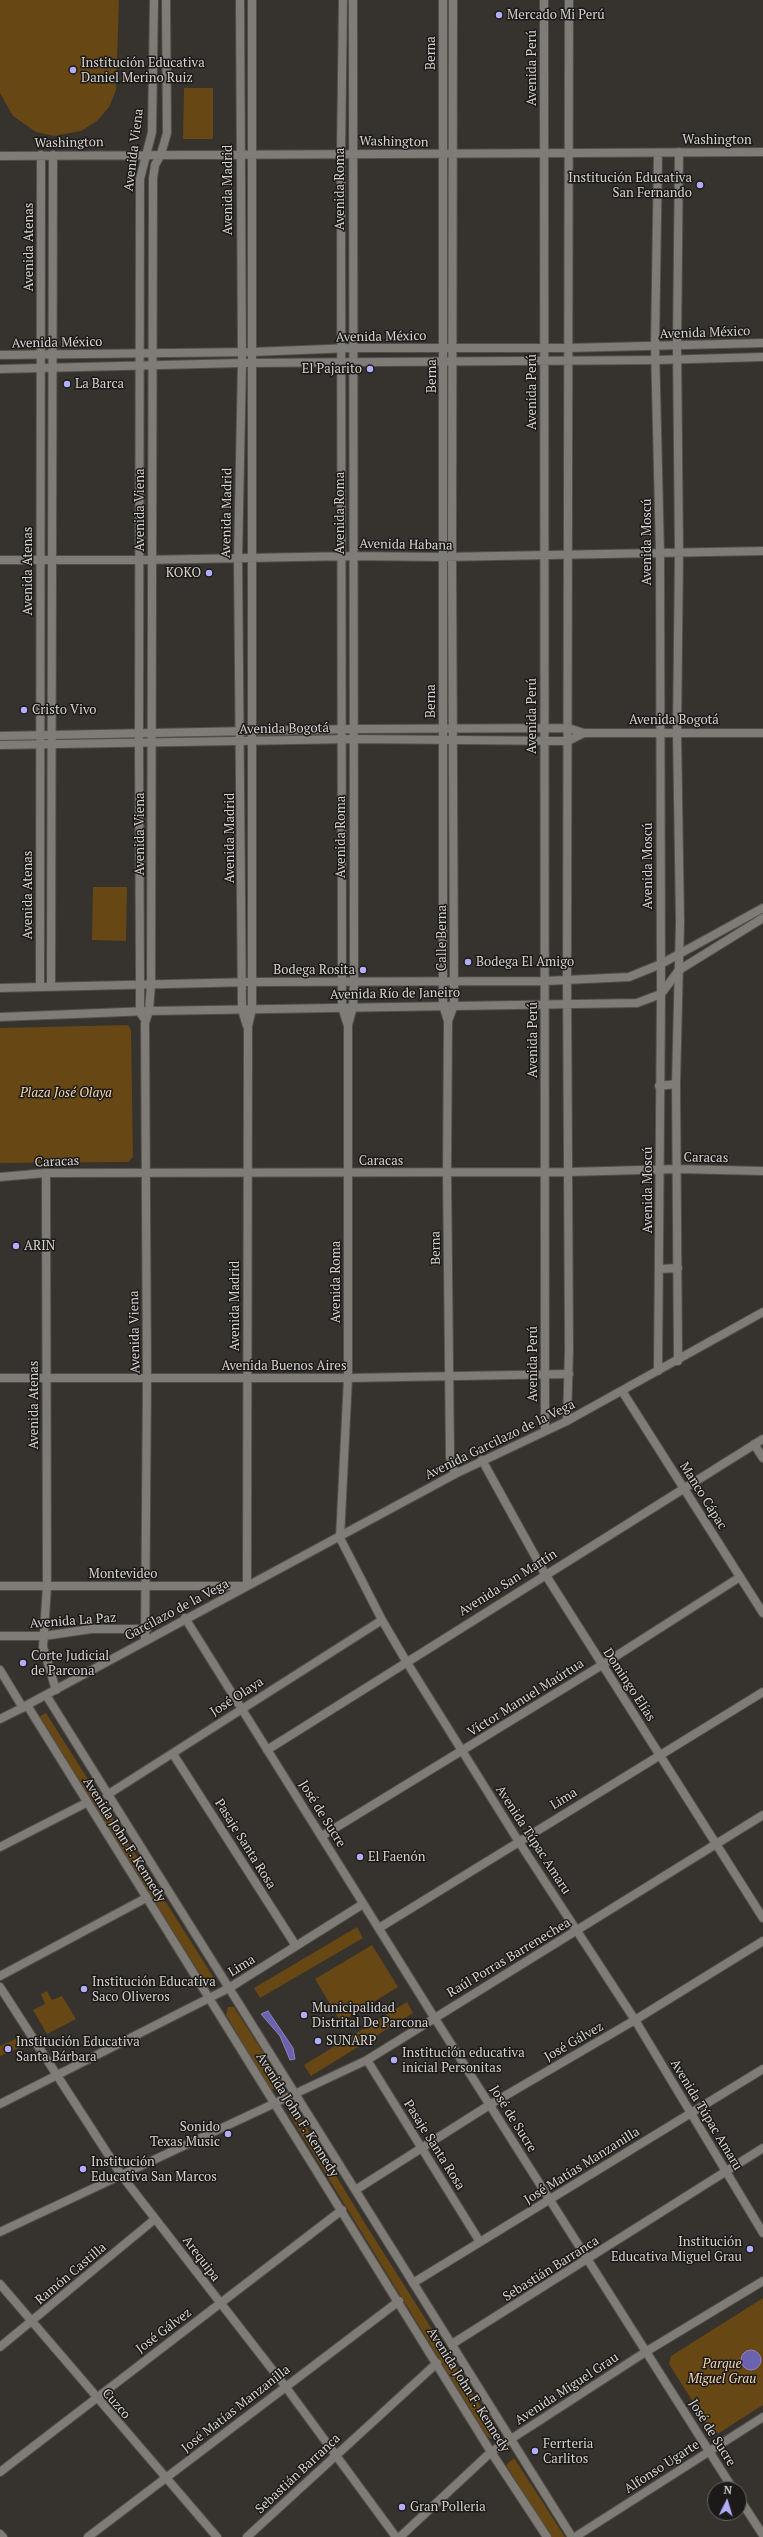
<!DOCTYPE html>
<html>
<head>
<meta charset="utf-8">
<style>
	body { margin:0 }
	#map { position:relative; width:763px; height:2537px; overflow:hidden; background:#36322d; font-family:"PT Serif",serif }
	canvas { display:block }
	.north { position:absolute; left:707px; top:2481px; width:40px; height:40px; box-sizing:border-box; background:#1c1a18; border:1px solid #666462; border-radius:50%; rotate:5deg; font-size:11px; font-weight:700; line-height:16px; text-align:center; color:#d5d3d0 }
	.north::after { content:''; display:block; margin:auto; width:14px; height:18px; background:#b2adf9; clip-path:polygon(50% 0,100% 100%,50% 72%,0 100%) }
</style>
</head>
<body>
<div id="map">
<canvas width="763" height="2537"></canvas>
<div class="north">N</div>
</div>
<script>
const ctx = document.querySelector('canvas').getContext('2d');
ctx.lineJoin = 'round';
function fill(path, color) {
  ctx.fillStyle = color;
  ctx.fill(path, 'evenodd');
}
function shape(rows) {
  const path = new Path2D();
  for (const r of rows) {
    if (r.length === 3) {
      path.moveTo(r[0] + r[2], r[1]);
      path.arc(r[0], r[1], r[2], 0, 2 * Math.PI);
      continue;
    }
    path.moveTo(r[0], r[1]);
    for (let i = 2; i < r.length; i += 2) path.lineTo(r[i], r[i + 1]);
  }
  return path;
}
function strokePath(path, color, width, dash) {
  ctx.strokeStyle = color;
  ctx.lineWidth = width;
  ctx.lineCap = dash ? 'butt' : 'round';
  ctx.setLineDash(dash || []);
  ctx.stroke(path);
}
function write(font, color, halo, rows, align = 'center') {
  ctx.font = font + ' "PT Serif",serif';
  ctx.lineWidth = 3;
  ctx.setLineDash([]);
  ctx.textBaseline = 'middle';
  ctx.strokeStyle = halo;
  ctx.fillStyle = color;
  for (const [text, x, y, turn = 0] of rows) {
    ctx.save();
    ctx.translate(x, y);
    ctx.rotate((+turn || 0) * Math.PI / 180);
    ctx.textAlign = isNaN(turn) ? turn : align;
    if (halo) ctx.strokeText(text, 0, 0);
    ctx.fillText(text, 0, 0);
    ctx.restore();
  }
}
const green = shape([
	[0,0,119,0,116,90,109,107,97,121,81,131,54,136,36,132,13,116,0,93],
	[184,88,213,88,213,139,183,139],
	[93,887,127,887,126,941,92,940],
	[128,1025,131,1030,133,1157,128,1162,0,1163,0,1028],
	[46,1713,214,1978,213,1984,205,1982,38,1717],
	[357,1927,363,1938,260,1998,254,1988],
	[372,1945,398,1987,341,2022,315,1979],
	[47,1991,52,2000,62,1996,76,2019,47,2034,33,2010,45,2004,41,1994],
	[407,2002,413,2013,311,2076,304,2065],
	[228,2007,234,2007,282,2082,279,2090,270,2089,226,2015],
	[18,2038,24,2046,0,2056,0,2046],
	[289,2114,299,2115,366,2225,497,2432,491,2439,486,2435],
	[763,2298,763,2405,719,2433,712,2432,669,2364,671,2356],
	[514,2458,565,2537,551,2537,506,2465]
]);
const water = shape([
	[268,2011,293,2048,295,2059,290,2060,280,2036,261,2014,268,2011],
	[751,2360,10]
]);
const minor = shape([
	[240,0,242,363,238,558,242,1010,247,1026],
	[343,0,341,154,342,1007,348,1026,348,1378,340,1538,382,1620,406,1661,519,1842,635,2020,763,2233],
	[443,0,443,1005,448,1021],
	[453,0,452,557,454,982,454,1005,448,1021,447,1173,450,1457,455,1474],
	[0,156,763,152],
	[0,560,141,560,352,556,443,557,763,551],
	[568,728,584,733,763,733],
	[568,741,584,733],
	[40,986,41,155],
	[51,986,53,155],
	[143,1017,140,1012,140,984,139,742,140,179,152,132,154,0],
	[348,1025,353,1007,354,982,353,0],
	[659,1086,676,1084],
	[568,1172,678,1169,763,1171],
	[46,1173,47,1586,43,1647,56,1690],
	[659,1269,678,1268],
	[678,1361,676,1084,680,922,677,732,679,552,677,346,679,152],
	[658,1371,661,994,660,553,655,346,658,153],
	[0,1378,348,1378,569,1374],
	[622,1391,763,1613],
	[567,1421,763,1312],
	[754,1444,763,1458],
	[482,1460,545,1574,763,1918],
	[0,1586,247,1586,248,1026,252,1009,252,0],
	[185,1618,434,2017,733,2489],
	[0,1636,44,1636,91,1629,147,1629],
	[145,1641,147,1379,145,1023,149,1011,151,984,153,178,155,165,161,154,167,133,166,0],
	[0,1670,23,1708],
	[0,1719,26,1706],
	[267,1750,763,1439],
	[173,1754,296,1946],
	[107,1795,382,1620],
	[322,1836,602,1665,740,1577],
	[0,1847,86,1803],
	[379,1928,763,1692],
	[0,1976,146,1898],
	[0,1987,122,2176,285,2386,396,2537],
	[367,2060,480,2242],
	[0,2104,229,1988,363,1904],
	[357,2189,491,2104,635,2020,763,1941],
	[0,2232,367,2060,763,1815],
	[413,2283,763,2069],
	[0,2284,217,2537],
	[452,2344,763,2148],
	[0,2347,155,2219],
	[0,2472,342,2210],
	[739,2498,763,2535],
	[0,2534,3,2537],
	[88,2537,399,2301],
	[247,2537,437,2363],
	[400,2537,491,2452,647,2351,763,2281],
	[575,2537,763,2417]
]);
const tertiary = shape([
	[544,0,545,1431],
	[0,355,252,352,352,348,568,348,763,343],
	[0,369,242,363,657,360,763,357],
	[0,736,353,729,568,728],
	[0,745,353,739,568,741],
	[0,988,252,982,545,981,629,977,661,964,763,908],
	[0,1017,149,1011,637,1003,661,994,679,970,763,918],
	[0,1177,46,1173,568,1172],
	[46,1695,572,2537],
	[547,2537,491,2452,27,1705,455,1474,567,1421,569,1350,567,980,569,0]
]);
const markers = [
	[499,15,4,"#b2adf9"],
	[73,70,4,"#b2adf9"],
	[700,185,4,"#b2adf9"],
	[370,369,4,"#b2adf9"],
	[67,384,4,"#b2adf9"],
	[209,573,4,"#b2adf9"],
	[24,710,4,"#b2adf9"],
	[468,962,4,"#b2adf9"],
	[363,970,4,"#b2adf9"],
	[16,1246,4,"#b2adf9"],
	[23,1663,4,"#b2adf9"],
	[360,1857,4,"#b2adf9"],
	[84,1989,4,"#b2adf9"],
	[304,2015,4,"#b2adf9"],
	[318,2041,4,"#b2adf9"],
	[8,2049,4,"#b2adf9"],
	[394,2060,4,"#b2adf9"],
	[228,2134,4,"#b2adf9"],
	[83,2169,4,"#b2adf9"],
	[750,2249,4,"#b2adf9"],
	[535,2451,4,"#b2adf9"],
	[402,2507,4,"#b2adf9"]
];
const poiNames = [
	["Mercado Mi Perú",507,15],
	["Institución Educativa",81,63],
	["Daniel Merino Ruiz",81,78],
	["Institución Educativa",692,178,"right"],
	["San Fernando",692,193,"right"],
	["El Pajarito",362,369,"right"],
	["La Barca",75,384],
	["KOKO",201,573,"right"],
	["Cristo Vivo",32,710],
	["Bodega El Amigo",476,962],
	["Bodega Rosita",355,970,"right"],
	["ARIN",24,1246],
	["Corte Judicial",31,1656],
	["de Parcona",31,1671],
	["El Faenón",368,1857],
	["Institución Educativa",92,1982],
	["Saco Oliveros",92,1997],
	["Municipalidad",312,2008],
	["Distrital De Parcona",312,2023],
	["SUNARP",326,2041],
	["Institución Educativa",16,2042],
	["Santa Bárbara",16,2057],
	["Institución educativa",402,2053],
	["inicial Personitas",402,2068],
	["Sonido",220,2127,"right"],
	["Texas Music",220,2142,"right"],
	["Institución",91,2162],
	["Educativa San Marcos",91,2177],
	["Institución",742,2242,"right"],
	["Educativa Miguel Grau",742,2257,"right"],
	["Ferrteria",543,2444],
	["Carlitos",543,2459],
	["Gran Polleria",410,2507]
];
const streetNames = [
	["Berna",431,53,-90],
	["Avenida Perú",532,68,-90],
	["Washington",717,140],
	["Washington",394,142,1],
	["Washington",69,143,-1],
	["Avenida Viena",134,150,-83],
	["Avenida Roma",340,189,-90],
	["Avenida Madrid",228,190,-90],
	["Avenida Atenas",29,247,-90],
	["Avenida México",705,333,-2],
	["Avenida México",381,337,-1],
	["Avenida México",57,343,-1],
	["Berna",432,376,-90],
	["Avenida Perú",532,392,-90],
	["Avenida Viena",140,510,-90],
	["Avenida Madrid",227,513,-89],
	["Avenida Roma",340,513,-90],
	["Avenida Moscú",647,542,-90],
	["Avenida Habana",406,545,1],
	["Avenida Atenas",28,571,-90],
	["Berna",431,701,-90],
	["Avenida Perú",532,716,-90],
	["Avenida Bogotá",674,720],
	["Avenida Bogotá",284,729,-1],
	["Avenida Viena",140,834,-90],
	["Avenida Roma",341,837,-90],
	["Avenida Madrid",230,838,-90],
	["Avenida Moscú",648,866,-90],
	["Avenida Atenas",28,895,-90],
	["Calle Berna",442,938,-90],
	["Avenida Río de Janeiro",395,994,-1],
	["Avenida Perú",533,1040,-90],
	["Caracas",706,1158,1],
	["Caracas",381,1161],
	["Caracas",57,1162,-2],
	["Avenida Moscú",648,1190,-90],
	["Berna",436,1248,-91],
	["Avenida Roma",336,1282,-90],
	["Avenida Madrid",235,1306,-90],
	["Avenida Viena",135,1332,-91],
	["Avenida Perú",533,1364,-90],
	["Avenida Buenos Aires",284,1366],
	["Avenida Atenas",34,1405,-90],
	["Avenida Garcilazo de la Vega",500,1440,-26],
	["Manco Cápac",703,1496,58],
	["Montevideo",123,1574],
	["Avenida San Martín",508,1583,-32],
	["Garcilazo de la Vega",177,1610,-28],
	["Avenida La Paz",73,1621,-4],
	["Domingo Elías",629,1685,57],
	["José Olaya",237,1697,-33],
	["Víctor Manuel Maúrtua",526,1698,-32],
	["Lima",564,1799,-32],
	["José de Sucre",322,1814,58],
	["Avenida John F. Kennedy",124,1840,58],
	["Avenida Túpac Amaru",533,1840,57],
	["Pasaje Santa Rosa",245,1844,58],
	["Raúl Porras Barrenechea",509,1958,-31],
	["Lima",242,1966,-32],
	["José Gálvez",574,2042,-30],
	["Avenida John F. Kennedy",297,2115,58],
	["Avenida Túpac Amaru",706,2115,59],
	["José de Sucre",513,2119,58],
	["Pasaje Santa Rosa",434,2145,58],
	["José Matías Manzanilla",582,2166,-32],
	["Arequipa",201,2259,53],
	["Sebastián Barranca",551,2269,-32],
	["Ramón Castilla",71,2274,-40],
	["José Gálvez",164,2331,-37],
	["Avenida Miguel Grau",567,2389,-33],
	["Avenida John F. Kennedy",468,2390,58],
	["Cuzco",116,2404,49],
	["José Matías Manzanilla",236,2409,-38],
	["José de Sucre",712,2433,58],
	["Alfonso Ugarte",662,2467,-33],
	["Sebastián Barranca",298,2474,-43]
];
const parkNames = [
	["Plaza José Olaya",66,1093],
	["Parque",722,2364],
	["Miguel Grau",722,2379]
];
fill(green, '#674713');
fill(water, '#6b62b0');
strokePath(water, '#8b84ba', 1);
strokePath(minor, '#514e49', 10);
strokePath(tertiary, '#514e49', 10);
strokePath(minor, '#7f7b76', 8);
strokePath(tertiary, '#7f7b76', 8);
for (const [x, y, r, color] of markers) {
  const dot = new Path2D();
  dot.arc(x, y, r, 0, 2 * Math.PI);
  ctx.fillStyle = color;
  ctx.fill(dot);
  strokePath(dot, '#1c1a18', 1.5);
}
write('13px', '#d5d3d0', '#1c1a18', poiNames, 'left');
write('13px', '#d5d3d0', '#1c1a18', streetNames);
write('italic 13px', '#f4d7b1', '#1c1a18', parkNames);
</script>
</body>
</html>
